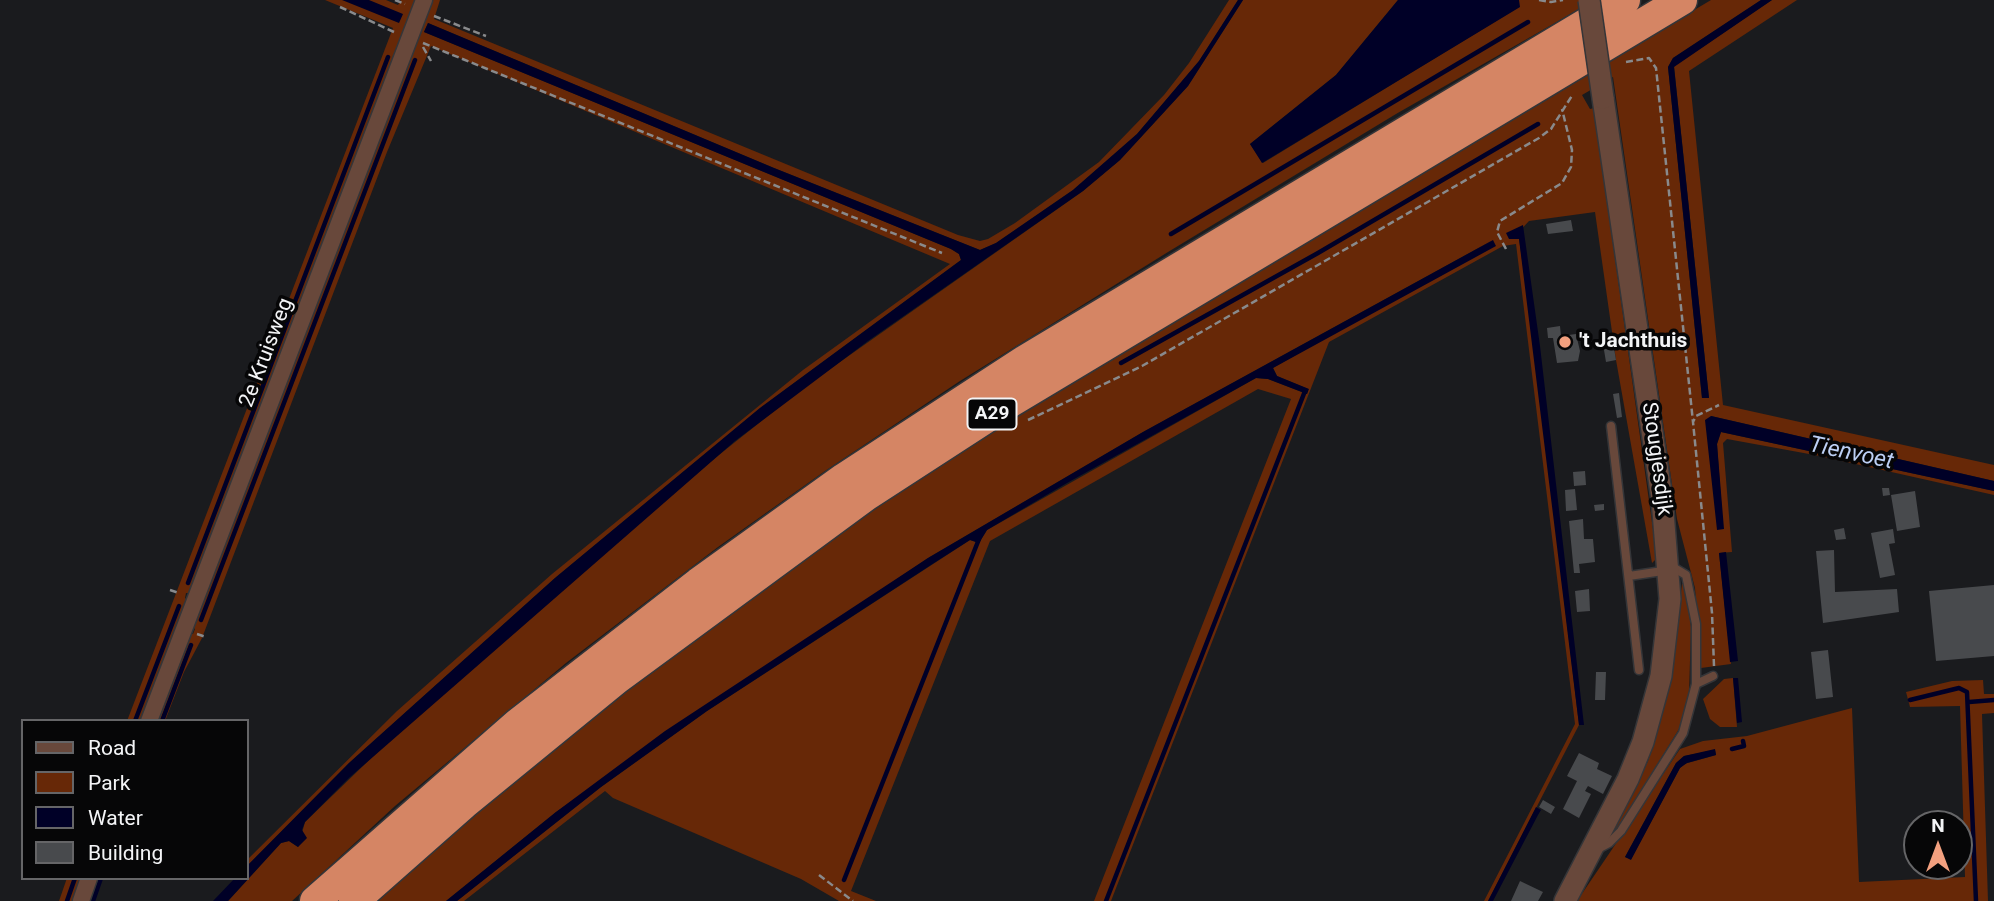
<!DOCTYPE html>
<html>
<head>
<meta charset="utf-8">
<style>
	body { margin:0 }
	#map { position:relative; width:1994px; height:901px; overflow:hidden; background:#1a1b1e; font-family:Roboto,sans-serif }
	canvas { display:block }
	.legend { position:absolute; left:21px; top:719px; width:228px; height:161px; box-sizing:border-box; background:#060607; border:2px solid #656567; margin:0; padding:9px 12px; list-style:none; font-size:21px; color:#f3f4f6 }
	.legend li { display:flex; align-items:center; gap:14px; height:35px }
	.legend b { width:35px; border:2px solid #656567 }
	.north { position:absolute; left:1903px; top:810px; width:70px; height:70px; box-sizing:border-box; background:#060607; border:2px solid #656567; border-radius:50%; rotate:0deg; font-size:19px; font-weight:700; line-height:28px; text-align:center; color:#f3f4f6 }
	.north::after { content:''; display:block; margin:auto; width:24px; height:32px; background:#f2a07f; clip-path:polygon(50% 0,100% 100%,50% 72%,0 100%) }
</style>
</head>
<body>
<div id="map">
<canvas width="1994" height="901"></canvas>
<ul class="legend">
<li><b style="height:9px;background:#68483b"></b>Road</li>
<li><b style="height:19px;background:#672807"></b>Park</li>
<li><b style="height:19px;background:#000027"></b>Water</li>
<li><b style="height:19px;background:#484a4d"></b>Building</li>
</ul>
<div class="north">N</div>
</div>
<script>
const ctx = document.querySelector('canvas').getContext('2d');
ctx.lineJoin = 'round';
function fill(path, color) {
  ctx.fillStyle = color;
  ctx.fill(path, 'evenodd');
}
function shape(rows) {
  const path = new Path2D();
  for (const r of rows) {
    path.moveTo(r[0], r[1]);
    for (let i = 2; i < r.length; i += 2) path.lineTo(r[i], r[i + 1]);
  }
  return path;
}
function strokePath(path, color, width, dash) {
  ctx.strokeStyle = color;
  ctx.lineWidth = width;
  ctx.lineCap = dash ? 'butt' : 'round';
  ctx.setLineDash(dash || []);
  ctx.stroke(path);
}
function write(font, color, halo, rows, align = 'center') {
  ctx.font = font + ' Roboto,sans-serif';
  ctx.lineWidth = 7;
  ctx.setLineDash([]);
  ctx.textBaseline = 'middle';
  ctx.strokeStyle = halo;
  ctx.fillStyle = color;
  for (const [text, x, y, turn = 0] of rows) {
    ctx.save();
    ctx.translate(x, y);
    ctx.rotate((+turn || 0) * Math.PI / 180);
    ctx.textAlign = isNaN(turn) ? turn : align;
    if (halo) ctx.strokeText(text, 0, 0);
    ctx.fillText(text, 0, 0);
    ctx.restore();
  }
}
const green = shape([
	[325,0,386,0,398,5,401,0,420,0,191,593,186,593,185,598,188,601,146,721,127,721,393,28],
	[428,0,440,0,434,19,958,235,980,241,988,239,1015,223,1099,162,1164,95,1189,63,1229,0,1238,0,1199,61,1137,134,1073,190,996,243,980,250,774,168,428,23,424,32,951,249,959,254,961,260,760,408,555,578,349,763,247,866,247,860,397,711,552,574,803,370,950,264,431,46,387,152,202,638,184,672,165,721,154,721,190,634,193,634,195,629,192,626,418,40],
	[1243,0,1398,0,1336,75,1250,144,1263,163,1519,7,1519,0,1595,0,1396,114,1168,252,960,381,825,471,718,547,566,663,395,806,292,901,228,901,281,843,289,841,298,847,305,822,392,738,695,474,803,388,1083,191,1120,160,1188,86],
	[1711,0,1761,0,1673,58,1668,67,1702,398,1709,398,1674,66,1772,0,1797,0,1689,71,1723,405,1994,465,1994,481,1711,416,1723,529,1717,444,1721,432,1994,491,1994,495,1820,456,1727,439,1723,443,1732,552,1719,553,1731,664,1701,668,1695,588,1677,519,1613,77,1582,95,1590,109,1594,108,1657,558,1652,563,1616,360,1595,212,1529,221,1514,237,1519,239,1532,328,1579,725,1488,901,1484,901,1575,724,1516,244,1503,246,1329,342,1111,901,1094,901,1291,399,1258,389,990,541,851,891,876,901,839,901,801,879,613,798,605,791,464,901,457,901,601,787,707,711,970,540,979,543,987,530,1256,378,1268,379,1307,394,1308,389,1277,376,1273,368,1493,240,1143,432,928,558,556,812,446,901,377,901,512,783,617,698,824,544,908,486,1097,366],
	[1682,584,1685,584,1691,627,1689,694,1679,729,1617,830,1615,829,1648,761,1668,693],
	[1733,678,1737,727,1720,727,1710,719,1703,699,1724,679],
	[1983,680,1984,694,1994,694,1994,713,1982,714,1988,901,1577,901,1680,749,1703,741,1747,736,1852,708,1859,882,1965,877,1960,706,1910,707,1906,692,1952,681],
	[1715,750,1716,755,1684,764,1680,768,1631,859,1625,857,1676,763,1684,756],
	[67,878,86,878,77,901,59,901]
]);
const water = shape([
	[342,0,369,0,403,14,399,23],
	[1238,0,1243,0,1188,86,1120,160,1083,191,868,341,735,441,350,777,305,822,302,830,307,838,298,847,289,841,281,843,228,901,213,901,235,878,247,878,247,866,349,763,555,578,760,408,961,260,959,254,951,249,424,32,428,23,774,168,980,250,996,243,1073,190,1137,134,1199,61],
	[1398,0,1519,0,1520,7,1262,163,1250,144,1336,75],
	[1761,0,1772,0,1674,67,1709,398,1702,398,1668,67,1673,58],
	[1523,225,1540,346,1584,725,1579,725,1519,239,1509,239,1506,233],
	[1493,240,1496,246,1273,368,1277,376,1309,389,1307,394,1268,379,1256,378,1067,483,987,530,979,543,970,540,934,563,707,711,601,787,457,901,446,901,556,812,665,731,928,558,1143,432],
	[1711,416,1994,481,1994,491,1721,432,1717,444,1724,529,1717,530,1705,420],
	[1726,552,1738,661,1730,662,1719,553],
	[1733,678,1738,678,1742,722,1737,723],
	[1715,749,1716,755,1687,763,1680,768,1631,860,1625,857,1676,763,1684,756],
	[1536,807,1541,810,1538,815,1493,901,1488,901]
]);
const stream = shape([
	[1171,234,1528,22],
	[1121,363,1318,253,1538,124],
	[188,583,388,57],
	[201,620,415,60],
	[1910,700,1959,688,1967,692,1976,901],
	[1969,702,1994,700],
	[135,721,179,606],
	[162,721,191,645],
	[1732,749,1744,746,1743,741],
	[844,880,979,539],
	[67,901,75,878],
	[93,901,101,878],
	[1106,901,1305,391]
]);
const building = shape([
	[1571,220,1573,231,1548,234,1546,224],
	[1560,326,1561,336,1576,334,1580,351,1578,361,1557,363,1553,338,1548,338,1547,328],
	[1613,342,1616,360,1606,362,1603,344],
	[1619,393,1622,417,1617,418,1613,394],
	[1585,471,1586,485,1574,486,1573,472],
	[1882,488,1889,488,1890,495,1883,496],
	[1575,489,1577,510,1566,511,1565,490],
	[1915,491,1920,527,1897,531,1891,495],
	[1604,504,1604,510,1595,511,1594,505],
	[1583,519,1584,539,1593,539,1595,562,1579,564,1580,573,1574,573,1569,521],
	[1844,528,1846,539,1836,540,1834,530],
	[1893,529,1895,543,1889,544,1895,575,1880,578,1871,533],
	[1834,550,1835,592,1897,589,1899,612,1823,623,1816,551],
	[1994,585,1994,656,1936,661,1929,591],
	[1589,589,1590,611,1577,612,1575,591],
	[1828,650,1833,697,1816,699,1811,652],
	[1596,672,1606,672,1605,700,1595,700],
	[1579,753,1599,763,1597,769,1612,776,1603,794,1588,786,1585,791,1591,794,1579,818,1563,809,1577,781,1567,776],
	[1543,800,1555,807,1551,814,1539,807],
	[1520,881,1543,892,1538,901,1511,901]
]);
const path = shape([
	[395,0,405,4],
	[1539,0,1551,2,1563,0],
	[340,7,394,32],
	[434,16,486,36],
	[423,43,942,253],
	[423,47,431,61],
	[1626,62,1649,58,1656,68,1693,422],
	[1506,249,1497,232,1500,221,1562,183,1571,167,1572,150,1562,109],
	[1028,420,1142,366,1539,138,1551,129,1573,94],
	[170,590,179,593],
	[197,634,206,637],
	[1714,666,1712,613,1693,422,1696,416,1719,405],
	[819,875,853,901]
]);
const service = shape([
	[1611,426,1639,670],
	[1696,684,1713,676],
	[1596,850,1609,843,1621,831,1683,733,1696,684,1696,624,1686,575,1676,569,1629,576]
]);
const minor = shape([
	[149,721,424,0],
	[81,901,89,878]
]);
const tertiary = shape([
	[1565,901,1628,779,1643,742,1661,676,1670,599,1662,499,1603,98]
]);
const motorway = shape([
	[315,901,518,723,698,583,844,478,1025,360,1625,0],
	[354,901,464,804,617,679,866,496,1011,402,1682,0]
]);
const tertiaryBridge = shape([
	[1589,0,1603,98]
]);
const markers = [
	[1565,342,7,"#f2a07f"]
];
const shields = [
	[992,414,49]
];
const shieldNames = [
	["A29",992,414]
];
const poiNames = [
	["'t Jachthuis",1579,342]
];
const streetNames = [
	["2e Kruisweg",267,353,-69],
	["Stougjesdijk",1656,459,82]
];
const waterNames = [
	["Tienvoet",1851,454,12]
];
fill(green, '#672807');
fill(water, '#000027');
strokePath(stream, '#000027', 4.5);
fill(building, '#484a4d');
strokePath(service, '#343538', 11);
strokePath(minor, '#343538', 19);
strokePath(tertiary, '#343538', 24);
strokePath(motorway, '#343538', 33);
strokePath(path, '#898a8c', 2.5, [7, 3.5]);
strokePath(service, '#68483b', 8);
strokePath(minor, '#68483b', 16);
strokePath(tertiary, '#68483b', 21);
strokePath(motorway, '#d58564', 30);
strokePath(tertiaryBridge, '#343538', 24, []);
strokePath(tertiaryBridge, '#68483b', 21);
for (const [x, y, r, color] of markers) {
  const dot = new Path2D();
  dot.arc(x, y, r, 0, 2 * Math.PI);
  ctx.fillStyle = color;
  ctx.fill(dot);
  strokePath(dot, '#060607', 2.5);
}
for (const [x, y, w] of shields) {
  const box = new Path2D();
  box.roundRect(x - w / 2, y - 15.5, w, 31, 5);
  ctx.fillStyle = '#060607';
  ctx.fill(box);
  strokePath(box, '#f3f4f6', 2);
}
write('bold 19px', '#f3f4f6', null, shieldNames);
write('bold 21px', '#f3f4f6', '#060607', poiNames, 'left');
write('21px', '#f3f4f6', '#060607', streetNames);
write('italic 23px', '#bccff4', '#060607', waterNames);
</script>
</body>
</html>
